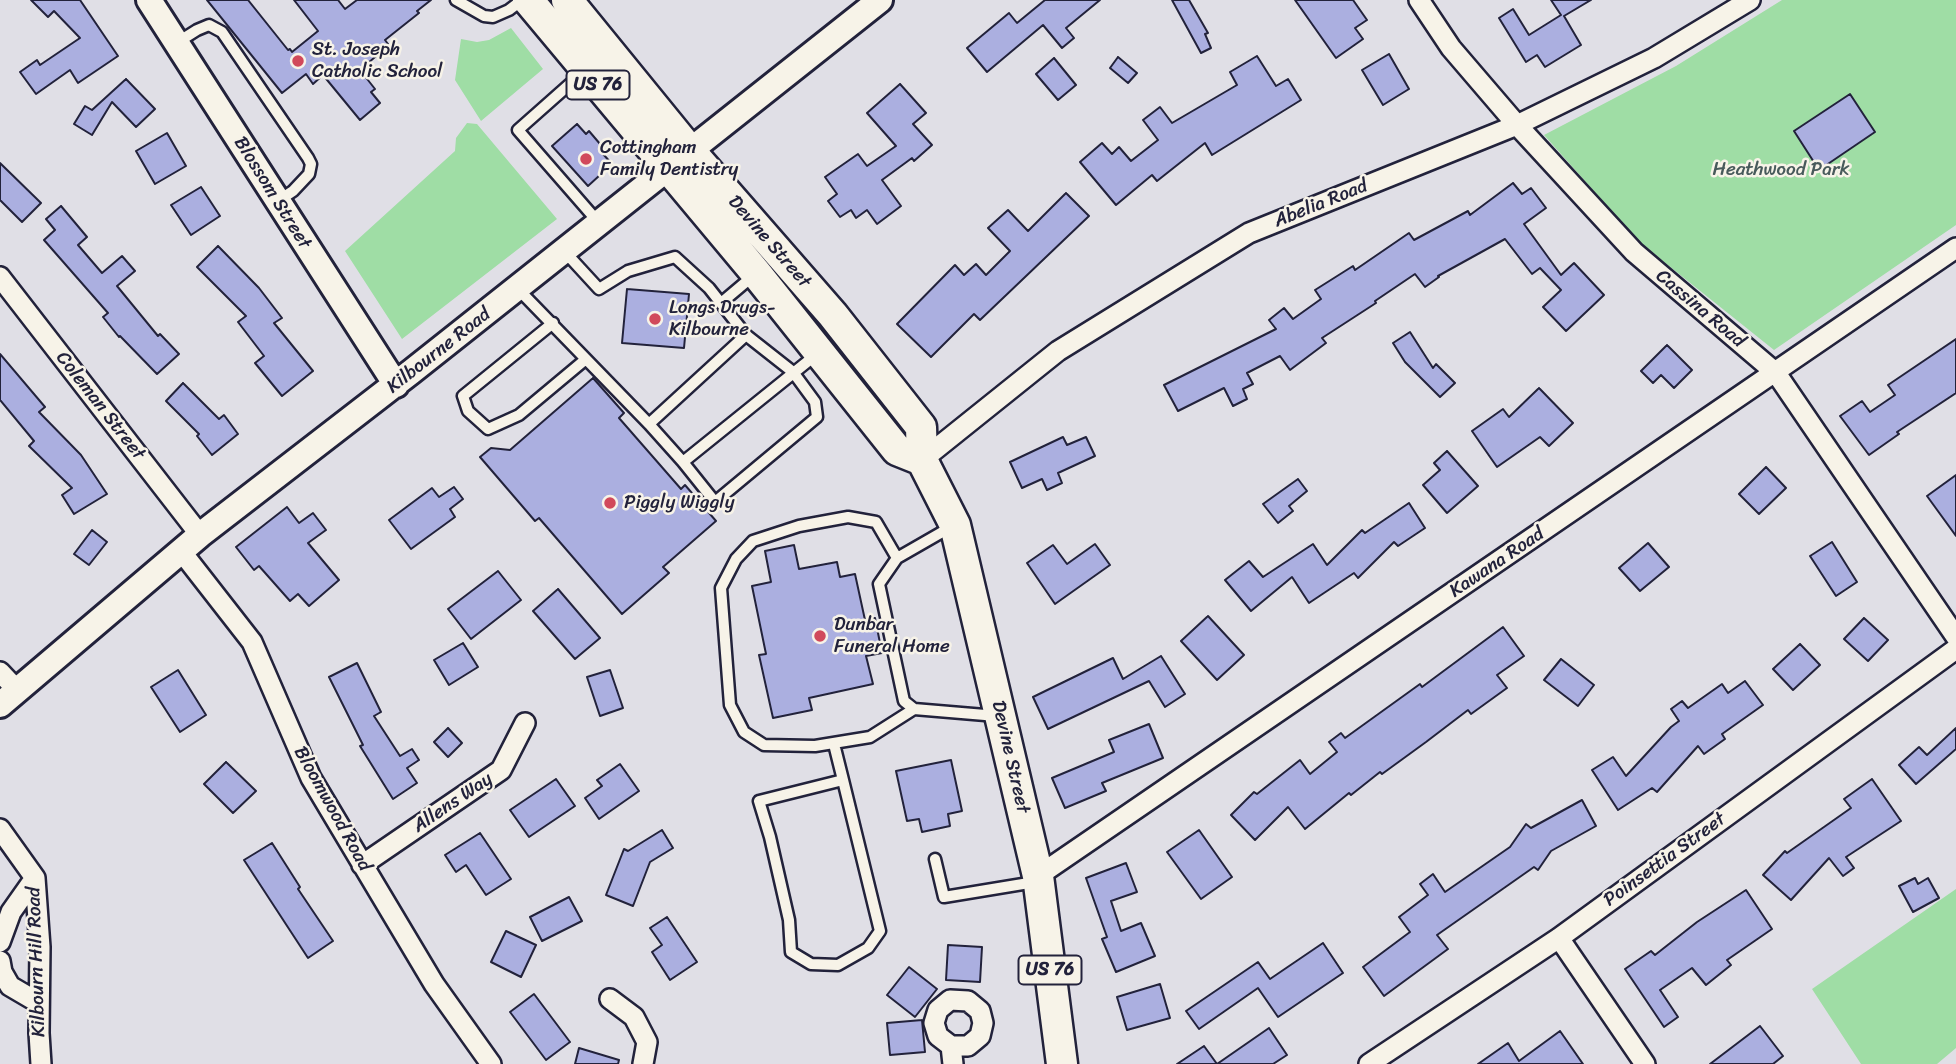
<!DOCTYPE html>
<html>
<head>
<meta charset="utf-8">
<style>
	body { margin:0 }
	canvas { display:block; background:#e0dfe6 }
</style>
</head>
<body>
<canvas width="1956" height="1064"></canvas>
<script>
const ctx = document.querySelector('canvas').getContext('2d');
ctx.lineJoin = 'round';
function fill(path, color) {
  ctx.fillStyle = color;
  ctx.fill(path, 'evenodd');
}
function shape(rows) {
  const path = new Path2D();
  for (const r of rows) {
    path.moveTo(r[0], r[1]);
    for (let i = 2; i < r.length; i += 2) path.lineTo(r[i], r[i + 1]);
  }
  return path;
}
function strokePath(path, color, width, dash) {
  ctx.strokeStyle = color;
  ctx.lineWidth = width;
  ctx.lineCap = dash ? 'butt' : 'round';
  ctx.setLineDash(dash || []);
  ctx.stroke(path);
}
function write(font, color, halo, rows, align = 'center') {
  ctx.font = font + ' Sriracha,sans-serif';
  ctx.lineWidth = 5;
  ctx.setLineDash([]);
  ctx.textBaseline = 'middle';
  ctx.strokeStyle = halo;
  ctx.fillStyle = color;
  for (const [text, x, y, turn = 0] of rows) {
    ctx.save();
    ctx.translate(x, y);
    ctx.rotate((+turn || 0) * Math.PI / 180);
    ctx.textAlign = isNaN(turn) ? turn : align;
    if (halo) ctx.strokeText(text, 0, 0);
    ctx.fillText(text, 0, 0);
    ctx.restore();
  }
}
const green = shape([
	[1782,0,1956,0,1956,225,1774,350,1639,242,1544,135,1676,66],
	[511,28,543,69,481,121,455,80,461,39,477,42,489,40],
	[467,123,477,124,557,219,402,339,345,251,455,151,456,138],
	[1956,889,1956,1048,1937,1064,1861,1064,1812,989]
]);
const building = shape([
	[31,0,80,0,118,56,78,83,70,70,36,94,20,72,37,60,40,65,80,38,54,11,48,17,31,0],
	[207,0,248,0,288,50,290,49,292,52,318,31,294,0,338,0,345,9,357,0,431,0,417,11,419,13,385,40,388,44,381,49,382,51,360,70,375,89,371,92,380,103,360,120,323,75,313,84,306,74,282,93,207,0],
	[1045,0,1100,0,1066,28,1074,38,1062,48,1043,25,987,72,967,48,1009,13,1017,23,1045,0],
	[1172,0,1189,0,1208,33,1205,34,1211,48,1201,53,1172,0],
	[1295,0,1353,0,1367,20,1355,28,1363,39,1336,58,1295,0],
	[1551,0,1591,0,1564,16,1581,45,1545,67,1537,55,1526,62,1499,18,1513,9,1529,35,1561,15,1551,0],
	[1389,54,1409,89,1383,105,1362,70,1389,54],
	[1257,56,1276,86,1288,79,1301,100,1212,155,1205,143,1157,181,1152,175,1116,205,1080,162,1102,143,1112,154,1119,147,1131,161,1158,140,1143,120,1160,107,1172,123,1237,85,1230,72,1257,56],
	[1118,57,1137,73,1128,83,1110,68,1118,57],
	[1054,58,1076,85,1058,100,1036,74,1054,58],
	[126,79,155,109,136,127,112,102,92,135,74,124,85,106,92,110,126,79],
	[900,84,926,113,913,124,932,145,914,161,912,158,882,180,901,206,877,224,867,210,856,218,851,210,840,217,828,201,837,194,825,177,858,154,867,166,896,146,867,113,900,84],
	[1850,94,1875,132,1819,170,1794,131,1850,94],
	[577,124,586,134,589,131,606,151,603,154,612,164,588,186,552,146,577,124],
	[167,133,186,166,155,184,136,151,167,133],
	[0,163,41,203,22,222,0,200,0,163],
	[1513,183,1522,194,1531,188,1546,208,1524,224,1561,275,1574,263,1604,295,1566,331,1543,307,1561,290,1540,268,1532,274,1505,239,1438,276,1439,277,1425,287,1415,274,1375,301,1376,303,1322,338,1326,343,1290,370,1280,356,1247,373,1253,384,1243,389,1247,399,1233,406,1224,388,1178,411,1164,385,1276,329,1269,320,1284,308,1293,319,1321,299,1315,290,1353,266,1355,270,1409,233,1414,240,1468,211,1470,215,1513,183],
	[201,187,220,216,191,235,171,205,201,187],
	[1066,193,1089,216,980,320,974,314,931,357,897,324,955,265,964,275,976,264,986,275,1010,251,988,228,1008,210,1028,231,1066,193],
	[61,206,87,237,78,245,102,273,122,256,135,271,117,286,158,336,160,334,179,354,157,374,120,336,119,337,103,317,108,313,44,240,55,230,46,219,61,206],
	[218,246,259,288,282,318,274,323,313,371,282,396,255,363,264,356,238,322,246,316,197,267,218,246],
	[627,289,689,294,684,348,622,343,627,289],
	[1410,332,1433,368,1436,364,1455,383,1440,397,1405,362,1393,343,1410,332],
	[1956,339,1956,393,1897,432,1899,434,1869,455,1840,416,1862,401,1870,412,1895,395,1888,385,1956,339],
	[1667,345,1692,370,1674,388,1661,375,1653,383,1641,371,1667,345],
	[0,354,45,407,39,412,81,455,107,494,74,514,62,495,72,488,29,446,34,441,0,400,0,354],
	[593,378,624,413,619,418,681,489,685,485,716,521,663,567,669,573,622,614,539,518,535,521,480,457,491,448,510,450,593,378],
	[183,383,219,419,224,415,238,434,212,455,197,436,199,434,166,401,183,383],
	[1539,388,1573,423,1549,446,1540,437,1497,467,1472,431,1503,409,1509,417,1539,388],
	[1063,437,1067,445,1086,437,1095,456,1058,473,1062,483,1047,490,1042,479,1022,488,1010,462,1063,437],
	[1447,451,1478,486,1447,513,1423,485,1440,470,1434,463,1447,451],
	[1766,467,1786,488,1759,514,1739,494,1766,467],
	[1956,475,1956,536,1927,496,1956,475],
	[1298,479,1307,491,1289,506,1293,511,1278,523,1263,504,1298,479],
	[454,487,463,499,450,509,455,517,411,549,389,520,432,488,439,497,454,487],
	[1409,503,1425,528,1398,546,1394,542,1358,578,1354,573,1309,603,1292,577,1251,611,1225,580,1249,561,1263,577,1313,544,1327,565,1362,530,1365,533,1409,503],
	[287,507,299,523,313,513,326,530,308,543,339,580,309,606,298,594,290,601,259,566,254,570,236,547,287,507],
	[92,530,107,542,89,565,74,554,92,530],
	[1832,542,1857,582,1836,596,1810,556,1832,542],
	[1648,543,1669,567,1640,591,1619,568,1648,543],
	[1095,544,1110,565,1055,604,1027,563,1053,545,1067,564,1095,544],
	[794,545,799,569,837,562,840,577,855,574,865,620,875,618,882,653,866,656,873,684,809,698,812,710,773,718,759,655,766,654,752,586,771,582,765,551,794,545],
	[498,571,521,600,471,639,448,609,498,571],
	[558,589,600,638,575,659,533,611,558,589],
	[1208,616,1244,655,1217,680,1181,641,1208,616],
	[1864,618,1888,640,1868,661,1844,639,1864,618],
	[1503,627,1524,656,1497,675,1507,688,1471,714,1468,710,1426,742,1382,774,1380,772,1351,795,1349,793,1305,829,1288,807,1255,840,1231,815,1254,792,1257,794,1300,760,1310,774,1337,752,1329,742,1341,733,1345,738,1420,684,1422,687,1503,627],
	[463,643,478,667,449,685,434,660,463,643],
	[1800,644,1820,665,1793,690,1773,669,1800,644],
	[1161,656,1185,694,1165,707,1149,681,1048,729,1033,697,1113,658,1123,679,1161,656],
	[1561,659,1594,685,1578,706,1544,680,1561,659],
	[357,663,381,712,374,716,400,756,412,749,419,760,407,768,417,783,393,799,360,746,363,745,329,677,357,663],
	[178,670,206,715,180,732,151,687,178,670],
	[610,670,623,708,600,716,587,677,610,670],
	[1745,681,1763,705,1722,734,1725,739,1704,754,1698,746,1657,792,1652,788,1618,810,1592,770,1613,757,1626,776,1671,727,1679,721,1671,709,1682,701,1688,708,1722,684,1728,693,1745,681],
	[1149,724,1163,758,1102,783,1106,791,1065,808,1052,778,1114,752,1109,740,1149,724],
	[448,728,462,743,448,757,434,742,448,728],
	[1956,728,1956,749,1916,784,1899,765,1919,747,1927,755,1956,728],
	[951,760,962,811,948,814,950,826,922,832,919,819,907,821,896,771,951,760],
	[226,762,256,791,233,813,204,784,226,762],
	[620,764,639,791,599,819,585,798,602,786,597,780,620,764],
	[556,779,575,806,529,837,510,810,556,779],
	[1872,779,1901,821,1846,857,1854,868,1843,876,1829,858,1791,900,1763,875,1785,851,1787,853,1851,808,1844,799,1872,779],
	[1582,800,1596,826,1551,851,1538,870,1534,867,1437,935,1448,949,1384,996,1363,967,1410,932,1399,917,1428,895,1420,884,1433,874,1445,892,1510,847,1526,824,1531,828,1582,800],
	[662,830,673,848,650,862,633,906,606,895,624,849,628,851,662,830],
	[1199,830,1232,877,1201,899,1167,852,1199,830],
	[480,833,511,879,486,895,466,865,456,872,445,855,480,833],
	[272,843,300,887,298,889,333,941,308,958,244,860,272,843],
	[1126,863,1137,892,1111,901,1121,931,1141,923,1155,956,1116,972,1102,939,1107,937,1086,878,1126,863],
	[1915,878,1918,884,1928,878,1939,898,1913,912,1899,886,1915,878],
	[1746,890,1772,929,1727,960,1731,965,1706,985,1692,968,1660,990,1678,1017,1664,1027,1625,969,1651,951,1655,955,1697,922,1746,890],
	[569,897,582,921,542,941,530,917,569,897],
	[667,917,697,962,670,980,652,952,662,945,650,928,667,917],
	[506,931,536,945,521,977,491,962,506,931],
	[1323,943,1343,973,1278,1017,1258,988,1199,1029,1186,1011,1258,962,1270,979,1323,943],
	[948,945,982,947,980,982,946,980,948,945],
	[909,967,937,989,915,1017,887,995,909,967],
	[1160,984,1170,1018,1127,1030,1117,997,1160,984],
	[534,994,570,1042,546,1060,510,1012,534,994],
	[922,1020,925,1052,890,1055,887,1023,922,1020],
	[1760,1026,1783,1056,1773,1064,1710,1064,1760,1026],
	[1269,1028,1287,1055,1273,1064,1217,1064,1269,1028],
	[1560,1031,1583,1064,1478,1064,1508,1043,1519,1061,1560,1031],
	[1204,1046,1217,1064,1177,1064,1204,1046],
	[579,1048,619,1060,618,1064,575,1064,579,1048]
]);
const service = shape([
	[456,0,484,16,493,17,509,10,522,0],
	[178,42,197,30,209,25,222,32,308,158,311,164,309,174,293,191,278,201],
	[586,73,571,83,518,130,599,223],
	[518,289,649,424,683,462,715,502,817,417,815,402,793,372,746,335,709,288,675,257,628,271,599,289,565,252],
	[721,303,753,276],
	[553,323,463,396,468,411,488,429,519,415,586,359],
	[649,424,746,335],
	[683,462,817,354],
	[951,527,897,558,879,584,904,701,914,709,997,716],
	[897,558,876,522,848,517,799,526,753,541,736,559,721,588,730,705,744,732,764,745,815,746,870,737,914,709],
	[834,744,843,780,880,931,868,948,838,965,811,964,791,952,789,920,770,837,759,801,843,780],
	[935,859,944,897,1035,882]
]);
const minor = shape([
	[1419,0,1451,48,1517,125,1634,252,1776,373,1956,637],
	[0,277,200,535],
	[922,460,1058,351,1249,233,1517,125,1654,58,1750,0],
	[181,551,252,642,311,778,434,984,491,1064],
	[0,672,17,690],
	[0,829,35,878,40,947,39,1033,41,1064],
	[362,865,501,770,525,723],
	[1038,876,1956,248],
	[1559,938,1645,1064],
	[0,942,11,912,35,878],
	[0,961,2,972,10,986,39,1003],
	[610,999,634,1017,647,1042,643,1064],
	[951,1046,968,1046,980,1036,983,1023,980,1011,968,1001,950,1000,938,1010,934,1023,938,1036,951,1046,953,1064],
	[1369,1064,1559,938,1956,649]
]);
const tertiary = shape([
	[149,0,396,385],
	[0,705,200,535,411,372,880,0]
]);
const primary = shape([
	[528,0,756,273,897,450,922,460],
	[567,0,690,151,833,315,921,427,922,460,955,525,1038,876,1062,1064]
]);
const markers = [
	[298,61,7,"#d1495b"],
	[586,159,7,"#d1495b"],
	[655,319,7,"#d1495b"],
	[610,503,7,"#d1495b"],
	[820,636,7,"#d1495b"]
];
const shields = [
	[598,85,63],
	[1050,970,63]
];
const shieldNames = [
	["US 76",598,85],
	["US 76",1050,970]
];
const poiNames = [
	["St. Joseph",312,50],
	["Catholic School",312,72],
	["Cottingham",600,148],
	["Family Dentistry",600,170],
	["Longs Drugs-",669,308],
	["Kilbourne",669,330],
	["Piggly Wiggly",624,503],
	["Dunbar",834,625],
	["Funeral Home",834,647]
];
const parkNames = [
	["Heathwood Park",1781,170]
];
const streetNames = [
	["Blossom Street",272,193,58],
	["Abelia Road",1321,204,-22],
	["Devine Street",769,242,49],
	["Cassina Road",1700,309,40],
	["Kilbourne Road",439,351,-38],
	["Coleman Street",100,406,52],
	["Kawana Road",1497,563,-34],
	["Devine Street",1010,757,77],
	["Allens Way",453,803,-34],
	["Bloomwood Road",332,809,61],
	["Poinsettia Street",1665,860,-36],
	["Kilbourn Hill Road",37,962,-92]
];
fill(green, '#9fdda5');
fill(building, '#abafe0');
strokePath(building, '#22223b', 2);
strokePath(service, '#22223b', 15);
strokePath(minor, '#22223b', 24);
strokePath(tertiary, '#22223b', 30);
strokePath(primary, '#22223b', 35);
strokePath(service, '#f7f3e8', 10);
strokePath(minor, '#f7f3e8', 19);
strokePath(tertiary, '#f7f3e8', 24);
strokePath(primary, '#f7f3e8', 30);
for (const [x, y, r, color] of markers) {
  const dot = new Path2D();
  dot.arc(x, y, r, 0, 2 * Math.PI);
  ctx.fillStyle = color;
  ctx.fill(dot);
  strokePath(dot, '#f7f3e8', 2.5);
}
for (const [x, y, w] of shields) {
  const box = new Path2D();
  box.roundRect(x - w / 2, y - 14.5, w, 29, 5);
  ctx.fillStyle = '#f7f3e8';
  ctx.fill(box);
  strokePath(box, '#22223b', 2);
}
write('bold 18px', '#22223b', null, shieldNames);
write('19px', '#22223b', '#f7f3e8', poiNames, 'left');
write('19px', '#485a5b', '#f7f3e8', parkNames);
write('19px', '#22223b', '#f7f3e8', streetNames);
</script>
</body>
</html>
